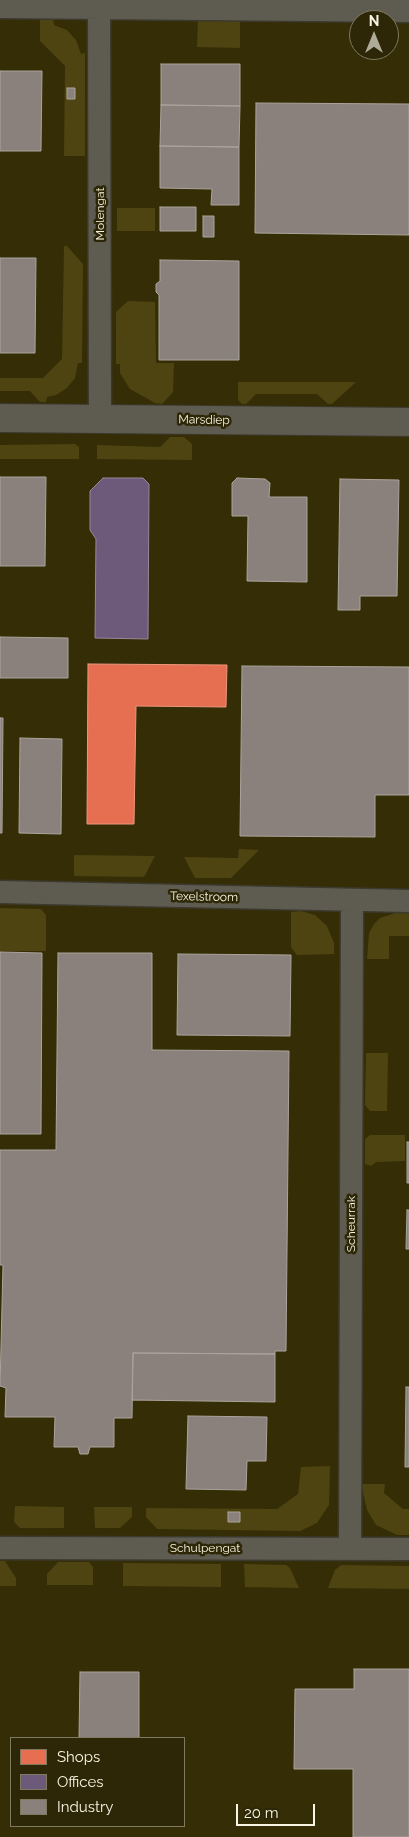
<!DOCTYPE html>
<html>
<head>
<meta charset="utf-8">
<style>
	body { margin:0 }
	#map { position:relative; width:409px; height:1837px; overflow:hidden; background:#25210f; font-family:Raleway,sans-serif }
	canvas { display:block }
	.legend { position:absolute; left:10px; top:1737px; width:175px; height:90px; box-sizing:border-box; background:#2d2707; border:1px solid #7e795f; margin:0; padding:6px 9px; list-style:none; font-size:15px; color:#f8f5e3 }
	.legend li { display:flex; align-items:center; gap:10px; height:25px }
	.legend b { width:25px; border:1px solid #7e795f }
	.north { position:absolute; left:349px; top:10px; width:50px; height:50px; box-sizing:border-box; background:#2d2707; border:1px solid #7e795f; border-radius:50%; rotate:0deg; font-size:14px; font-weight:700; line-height:20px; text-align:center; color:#f8f5e3 }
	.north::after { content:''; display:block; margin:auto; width:18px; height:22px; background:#aeab99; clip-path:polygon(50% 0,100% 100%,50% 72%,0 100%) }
	.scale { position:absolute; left:236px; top:1804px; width:79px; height:22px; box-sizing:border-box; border:2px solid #f8f5e3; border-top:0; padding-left:6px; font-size:15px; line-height:18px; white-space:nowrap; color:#f8f5e3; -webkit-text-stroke:4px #2d2707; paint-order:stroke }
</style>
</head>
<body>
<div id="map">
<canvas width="409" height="1837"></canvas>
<ul class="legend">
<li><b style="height:14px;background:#e76f51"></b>Shops</li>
<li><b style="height:14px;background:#6d597a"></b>Offices</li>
<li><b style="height:14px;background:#8a817c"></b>Industry</li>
</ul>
<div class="north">N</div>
<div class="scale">20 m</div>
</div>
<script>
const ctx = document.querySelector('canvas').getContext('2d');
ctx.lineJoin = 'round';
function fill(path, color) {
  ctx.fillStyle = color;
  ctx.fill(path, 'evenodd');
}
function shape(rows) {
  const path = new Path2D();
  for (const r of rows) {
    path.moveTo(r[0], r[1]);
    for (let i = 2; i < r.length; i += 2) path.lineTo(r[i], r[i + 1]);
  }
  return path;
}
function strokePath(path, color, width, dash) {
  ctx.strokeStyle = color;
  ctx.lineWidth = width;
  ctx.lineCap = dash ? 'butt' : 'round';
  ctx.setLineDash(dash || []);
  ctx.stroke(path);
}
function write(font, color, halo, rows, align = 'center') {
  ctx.font = font + ' Raleway,sans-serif';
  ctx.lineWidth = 5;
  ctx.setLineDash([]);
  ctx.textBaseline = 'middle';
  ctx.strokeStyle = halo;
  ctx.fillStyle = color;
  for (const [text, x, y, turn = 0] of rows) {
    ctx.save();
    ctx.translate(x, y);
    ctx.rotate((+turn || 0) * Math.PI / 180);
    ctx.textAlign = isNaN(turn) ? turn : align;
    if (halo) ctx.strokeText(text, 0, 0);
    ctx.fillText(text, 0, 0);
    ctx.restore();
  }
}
const built = shape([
	[0,0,409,0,409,1837,0,1837],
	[359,20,389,20,389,50,359,50],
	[11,1738,184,1738,184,1826,11,1826]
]);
const green = shape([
	[40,18,53,18,54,25,67,30,76,40,81,54,85,53,85,156,64,156,65,66,40,41],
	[198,20,240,21,240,48,197,47],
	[117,208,155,208,155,231,117,231],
	[64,246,67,246,83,264,82,363,78,363,75,378,67,388,56,395,47,397,46,402,40,402,30,391,0,391,0,378,43,378,62,359],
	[128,301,155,302,156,363,174,363,173,392,162,404,155,403,130,389,120,373,120,364,116,364,116,312],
	[238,382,356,382,332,404,328,404,317,394,256,394,246,404,242,404,238,400],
	[170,437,184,437,192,444,192,460,97,459,97,445,160,447],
	[75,444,79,447,79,459,0,459,0,445],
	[239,849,259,850,231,878,195,878,184,857,238,858],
	[74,855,155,856,144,877,74,876],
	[0,908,41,909,46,915,46,951,0,951],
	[301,911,315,915,327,926,334,943,334,954,297,955,291,947,291,912],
	[395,913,409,913,409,936,389,936,389,959,367,959,369,933,374,924,380,918],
	[366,1053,388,1053,387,1111,370,1111,365,1105],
	[370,1135,405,1135,405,1161,376,1162,371,1166,365,1164,365,1139],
	[330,1466,329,1505,317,1523,300,1531,157,1529,146,1517,146,1508,277,1509,298,1494,301,1467],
	[361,1484,385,1484,384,1493,403,1509,409,1509,409,1535,397,1535,376,1525,367,1510],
	[15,1506,64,1507,64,1528,20,1528,14,1522],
	[94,1507,132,1507,132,1517,120,1528,95,1528],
	[0,1561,5,1561,16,1578,16,1586,0,1586],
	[58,1562,89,1562,93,1567,93,1585,47,1585,47,1574],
	[123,1563,221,1564,221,1587,123,1586],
	[244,1564,286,1565,290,1568,299,1588,245,1587],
	[341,1565,409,1566,409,1589,328,1588,335,1570]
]);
const shops = shape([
	[88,664,227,665,226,707,136,706,134,824,87,824,88,664]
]);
const offices = shape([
	[103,478,143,478,149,484,148,639,95,638,96,539,90,530,90,491,103,478]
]);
const industry = shape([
	[161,64,240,64,240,106,161,105,161,64],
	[0,71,42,71,41,151,0,151,0,71],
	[67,88,75,88,75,99,67,99,67,88],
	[256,103,409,104,409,235,255,233,256,103],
	[161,105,240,106,239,147,160,146,161,105],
	[160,146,239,147,239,205,211,205,212,189,160,188,160,146],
	[160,207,196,207,196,231,160,231,160,207],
	[203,216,214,216,214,237,203,237,203,216],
	[0,258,36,258,35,353,0,353,0,258],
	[160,260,239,261,239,360,159,360,159,295,156,292,156,284,160,281,160,260],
	[0,477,46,477,45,566,0,566,0,477],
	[237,478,265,479,270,483,269,497,307,497,307,582,247,581,248,516,232,516,232,483,237,478],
	[340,479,399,480,397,596,360,596,360,610,338,610,340,479],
	[0,637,68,638,68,678,0,678,0,637],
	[242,666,409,667,409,795,375,795,375,837,240,836,242,666],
	[0,718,3,718,2,833,0,833,0,718],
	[20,738,62,739,61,834,19,833,20,738],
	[0,952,42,953,41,1134,0,1134,0,952],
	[58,953,152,953,152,1050,289,1051,286,1351,275,1351,275,1354,133,1353,132,1418,114,1418,114,1447,90,1447,88,1454,80,1454,78,1447,54,1447,55,1417,5,1417,6,1388,0,1386,3,1265,0,1265,0,1150,56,1150,58,953],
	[178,954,291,955,290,1036,177,1035,178,954],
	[407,1142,409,1142,409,1183,407,1183,407,1142],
	[407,1210,409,1210,409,1249,406,1249,407,1210],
	[133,1353,275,1354,275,1402,132,1400,133,1353],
	[406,1387,409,1387,409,1467,405,1467,406,1387],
	[188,1416,267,1417,266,1461,247,1461,246,1490,186,1489,188,1416],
	[228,1512,240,1512,240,1522,228,1522,228,1512],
	[354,1669,409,1669,409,1837,353,1837,353,1769,294,1769,295,1689,354,1689,354,1669],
	[80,1672,139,1672,139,1738,79,1738,80,1672]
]);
const minor = shape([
	[0,7,409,11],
	[99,8,100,419],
	[0,892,409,901],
	[0,1548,409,1549],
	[350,1548,352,900]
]);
const tertiary = shape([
	[0,418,409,422]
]);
const streetNames = [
	["Molengat",100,214,-90],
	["Marsdiep",204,420,1],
	["Texelstroom",204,897,1],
	["Scheurrak",351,1224,-90],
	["Schulpengat",205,1548]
];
fill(built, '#352d06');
fill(green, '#4d4411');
fill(shops, '#e76f51');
strokePath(shops, '#ec977d', 1);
fill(offices, '#6d597a');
strokePath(offices, '#97889a', 1);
fill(industry, '#8a817c');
strokePath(industry, '#aba49b', 1);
strokePath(minor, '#3c392e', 25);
strokePath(tertiary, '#3c392e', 30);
strokePath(minor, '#5e5c50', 22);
strokePath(tertiary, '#5e5c50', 28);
write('12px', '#f8f5e3', '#2d2707', streetNames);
</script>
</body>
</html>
